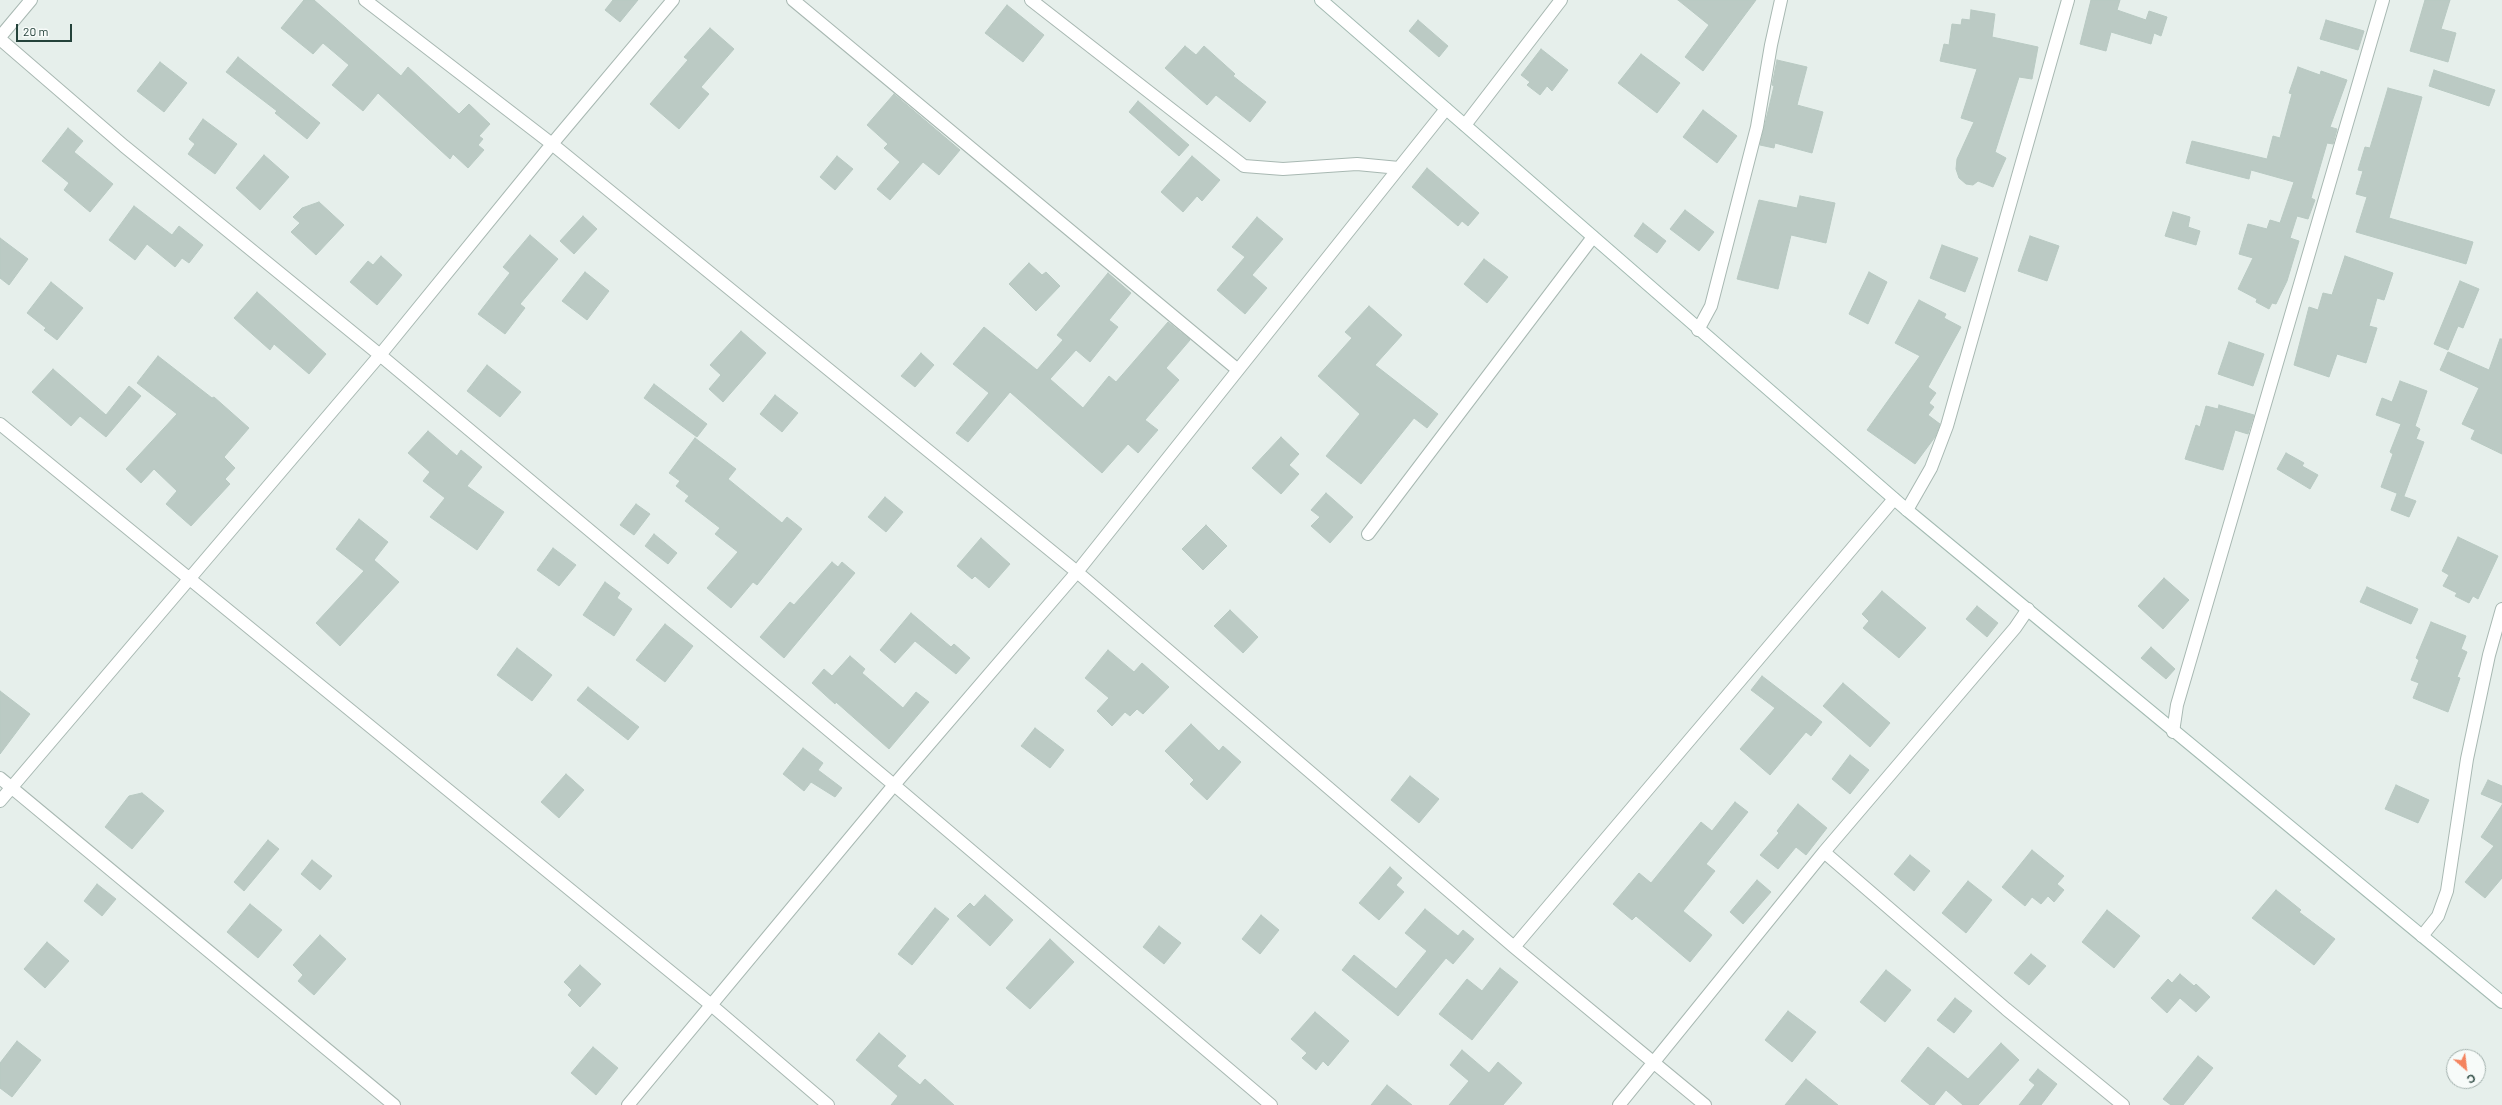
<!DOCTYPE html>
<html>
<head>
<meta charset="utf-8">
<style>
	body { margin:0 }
	#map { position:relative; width:2502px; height:1105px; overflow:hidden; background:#e6efeb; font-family:Barlow,sans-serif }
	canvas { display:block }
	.north { position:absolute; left:2446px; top:1049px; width:40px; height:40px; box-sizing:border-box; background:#f7fbf9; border:1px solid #a3b1ad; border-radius:50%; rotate:152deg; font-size:11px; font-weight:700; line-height:16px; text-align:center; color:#24423a }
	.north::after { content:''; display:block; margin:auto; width:14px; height:18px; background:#f4845f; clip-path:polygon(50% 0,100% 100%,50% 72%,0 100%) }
	.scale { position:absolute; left:16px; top:24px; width:56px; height:18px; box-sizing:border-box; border:2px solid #24423a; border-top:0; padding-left:5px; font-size:12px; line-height:14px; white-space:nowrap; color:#24423a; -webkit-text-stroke:3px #f7fbf9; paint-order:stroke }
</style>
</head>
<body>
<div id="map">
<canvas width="2502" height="1105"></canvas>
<div class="north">С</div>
<div class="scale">20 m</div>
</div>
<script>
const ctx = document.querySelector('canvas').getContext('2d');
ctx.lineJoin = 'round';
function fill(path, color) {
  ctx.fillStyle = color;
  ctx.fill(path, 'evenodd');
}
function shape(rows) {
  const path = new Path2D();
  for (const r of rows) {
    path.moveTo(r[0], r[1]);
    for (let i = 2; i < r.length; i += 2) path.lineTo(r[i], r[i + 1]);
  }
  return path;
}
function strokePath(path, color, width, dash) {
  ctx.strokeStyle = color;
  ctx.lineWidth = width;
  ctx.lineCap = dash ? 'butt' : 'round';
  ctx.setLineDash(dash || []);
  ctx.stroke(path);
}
const building = shape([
	[304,0,314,0,401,76,408,67,459,114,469,104,490,124,479,136,483,139,478,145,484,150,468,168,453,154,450,159,378,93,363,111,332,85,349,65,323,43,313,54,281,28,304,0],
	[613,0,638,0,620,22,605,10,613,0],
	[1678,0,1756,0,1703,71,1685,57,1709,25,1678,0],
	[2091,0,2120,0,2117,10,2146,20,2149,11,2167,17,2161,36,2154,33,2151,44,2111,32,2106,51,2080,44,2091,0],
	[2425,0,2450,0,2441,29,2456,33,2448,62,2410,51,2425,0],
	[1007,5,1044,35,1023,62,985,33,1007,5],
	[1971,10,1995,14,1992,37,2038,47,2032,79,2019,77,1995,152,2006,158,1993,187,1978,181,1973,185,1966,184,1959,178,1956,169,1957,159,1974,122,1961,118,1977,69,1940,61,1944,44,1949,45,1952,24,1961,25,1962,19,1970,20,1971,10],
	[1418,20,1448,46,1439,57,1409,31,1418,20],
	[2326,20,2364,31,2358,50,2320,39,2326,20],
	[710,28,734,49,701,87,709,94,679,129,650,104,688,60,684,57,710,28],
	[1185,46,1196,55,1204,46,1235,74,1233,76,1266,102,1250,122,1216,95,1207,105,1165,68,1185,46],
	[1541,49,1568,70,1552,91,1547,86,1540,95,1527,85,1530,82,1521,75,1541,49],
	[1641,54,1680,83,1657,113,1618,83,1641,54],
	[238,57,320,123,307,139,275,113,277,111,226,72,238,57],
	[1777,60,1807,67,1797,105,1823,112,1812,153,1775,143,1774,148,1760,145,1774,86,1772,85,1777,60],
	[160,62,187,83,164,112,137,91,160,62],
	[2298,67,2320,75,2321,71,2347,80,2330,127,2337,129,2333,144,2327,143,2311,198,2315,200,2308,219,2297,216,2290,238,2299,241,2287,281,2276,304,2272,303,2269,309,2256,302,2257,299,2238,289,2253,258,2239,254,2248,224,2267,229,2270,220,2280,223,2294,182,2251,170,2249,179,2186,163,2192,141,2267,159,2273,136,2280,138,2292,94,2289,93,2298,67],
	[2434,70,2495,90,2489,106,2429,86,2434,70],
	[2388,88,2422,97,2389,218,2473,242,2466,264,2356,232,2367,197,2356,194,2363,171,2358,170,2365,147,2370,148,2388,88],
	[894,94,960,150,939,175,923,162,890,200,877,189,900,162,884,148,888,144,867,125,894,94],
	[1138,101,1189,145,1179,156,1129,112,1138,101],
	[1703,110,1737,136,1717,163,1683,137,1703,110],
	[203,119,237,144,215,174,188,154,195,144,189,139,203,119],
	[68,128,83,141,74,152,113,184,90,212,64,190,69,183,42,161,68,128],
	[264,155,289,177,260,210,236,188,264,155],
	[837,156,853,169,835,190,820,177,837,156],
	[1192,156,1220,180,1202,201,1197,196,1183,212,1161,192,1192,156],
	[1427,168,1479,213,1468,226,1462,221,1458,226,1412,187,1427,168],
	[1800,196,1835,203,1826,243,1791,235,1778,289,1737,279,1759,200,1797,208,1800,196],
	[319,202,344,225,316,255,291,232,300,223,293,217,302,208,319,202],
	[134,206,172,235,179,226,203,245,189,263,182,258,175,267,147,244,135,260,109,240,134,206],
	[1685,210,1714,232,1699,251,1670,229,1685,210],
	[2173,212,2190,217,2188,227,2200,231,2196,245,2165,236,2173,212],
	[583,216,597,229,574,254,560,241,583,216],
	[1257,217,1283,239,1252,275,1267,288,1245,314,1217,290,1245,257,1232,247,1257,217],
	[1643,223,1666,241,1657,253,1634,236,1643,223],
	[530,235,558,259,520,304,525,308,505,334,478,314,510,273,503,267,530,235],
	[2030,236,2059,246,2047,281,2018,271,2030,236],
	[0,238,28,259,9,285,0,278,0,238],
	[1942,245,1978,258,1965,292,1930,278,1942,245],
	[381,256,402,275,377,305,350,282,368,261,373,265,381,256],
	[2345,256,2393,273,2384,300,2377,298,2369,326,2377,328,2366,363,2337,354,2329,377,2294,365,2309,307,2318,310,2323,293,2332,295,2345,256],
	[1484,259,1508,277,1487,303,1464,284,1484,259],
	[1029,263,1042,275,1046,272,1060,286,1036,311,1009,284,1029,263],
	[585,272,609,291,587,320,562,301,585,272],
	[1869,272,1887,282,1868,324,1849,314,1869,272],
	[1108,273,1131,293,1109,320,1118,327,1090,362,1076,350,1050,379,1083,408,1109,376,1116,382,1168,322,1188,338,1190,340,1166,368,1179,380,1145,420,1158,430,1138,453,1128,444,1102,473,1010,392,968,442,956,433,989,393,953,364,984,327,1037,370,1063,340,1057,335,1108,273],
	[2460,281,2479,289,2463,328,2458,326,2448,350,2434,344,2460,281],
	[51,282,83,308,57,340,44,330,46,328,27,313,51,282],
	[257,292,326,354,309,374,274,344,270,350,234,318,257,292],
	[1919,300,1946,314,1944,318,1961,327,1928,387,1936,393,1929,403,1934,407,1928,415,1940,424,1935,437,1915,464,1867,430,1920,356,1895,343,1919,300],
	[1369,306,1402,335,1375,365,1438,414,1427,428,1414,418,1361,484,1326,456,1360,414,1318,376,1352,338,1345,332,1369,306],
	[741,331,766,353,723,402,709,389,721,375,710,365,741,331],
	[2500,339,2502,339,2502,454,2471,439,2475,430,2462,424,2479,388,2440,370,2448,352,2489,370,2500,339],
	[2229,342,2264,354,2253,386,2218,374,2229,342],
	[921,353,934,365,915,387,901,376,921,353],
	[158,356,212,398,214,397,249,428,224,457,235,468,225,479,230,484,191,526,166,504,177,491,154,469,141,483,126,469,177,414,137,383,158,356],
	[487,365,521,392,500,417,467,391,487,365],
	[53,369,106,415,129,386,141,396,106,437,80,416,71,426,32,392,53,369],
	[2400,381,2427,391,2415,426,2420,429,2416,439,2424,442,2404,496,2381,487,2393,454,2390,452,2401,424,2376,415,2382,398,2392,402,2400,381],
	[654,384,707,424,697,437,644,398,654,384],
	[775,395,798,413,782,432,760,414,775,395],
	[2219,405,2254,415,2248,434,2235,430,2223,470,2185,459,2196,425,2200,427,2206,406,2218,409,2219,405],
	[428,431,457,456,461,450,482,467,467,486,504,512,477,550,430,517,445,498,423,481,430,472,408,453,428,431],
	[1281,437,1299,454,1289,465,1299,474,1281,494,1252,468,1281,437],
	[695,438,736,469,728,479,782,523,787,517,802,529,757,585,753,582,731,608,707,588,738,552,715,534,720,528,685,501,689,496,676,486,680,481,669,473,695,438],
	[2286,453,2304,463,2302,466,2318,475,2310,489,2277,469,2286,453],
	[1326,493,1353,517,1330,543,1311,526,1320,517,1311,510,1326,493],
	[2397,494,2416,501,2409,517,2391,510,2397,494],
	[885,497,903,512,886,532,868,517,885,497],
	[636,504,650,514,634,535,620,525,636,504],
	[359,519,388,542,374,560,399,582,340,646,316,623,364,571,336,549,359,519],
	[1206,525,1227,546,1203,570,1182,549,1206,525],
	[654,534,677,553,668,564,645,546,654,534],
	[2458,537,2498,556,2478,599,2473,596,2469,603,2455,596,2457,593,2443,586,2449,575,2442,571,2458,537],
	[981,538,1010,564,989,588,975,576,972,579,957,566,981,538],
	[553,548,576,565,559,586,537,570,553,548],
	[832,562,838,567,842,562,855,573,784,658,760,637,790,602,794,605,832,562],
	[2164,578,2189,600,2163,629,2138,606,2164,578],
	[605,582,620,593,617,598,632,609,614,636,583,615,605,582],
	[2367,587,2418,609,2411,624,2360,602,2367,587],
	[1882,591,1926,628,1899,658,1863,628,1869,621,1862,614,1882,591],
	[1977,606,1998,623,1987,637,1966,619,1977,606],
	[1230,610,1258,637,1243,653,1214,626,1230,610],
	[911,613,951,647,954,644,970,658,956,674,915,641,895,663,880,650,911,613],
	[2431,622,2466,636,2461,649,2467,652,2457,677,2460,678,2448,712,2413,698,2419,683,2411,680,2419,660,2416,658,2431,622],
	[665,624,693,646,665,682,636,660,665,624],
	[2151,647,2175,669,2166,679,2141,658,2151,647],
	[517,648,552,675,532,701,497,675,517,648],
	[1108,650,1134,672,1142,663,1169,687,1143,714,1137,709,1130,716,1125,712,1112,726,1097,711,1109,698,1085,678,1108,650],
	[850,656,865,669,862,673,903,708,916,692,929,702,889,749,836,702,835,704,812,683,824,669,832,676,850,656],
	[1762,676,1822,722,1811,736,1806,732,1770,775,1740,749,1775,708,1751,690,1762,676],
	[1843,683,1890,723,1870,747,1823,706,1843,683],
	[588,687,639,727,628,740,577,700,588,687],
	[0,691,30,714,0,754,0,691],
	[1191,724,1219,751,1223,746,1241,762,1207,800,1190,784,1194,780,1165,751,1191,724],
	[1035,728,1064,750,1050,768,1021,746,1035,728],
	[803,748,823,763,818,770,842,788,835,797,811,782,804,791,783,774,803,748],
	[1850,755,1869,770,1850,794,1832,779,1850,755],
	[566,774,584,790,559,818,541,802,566,774],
	[1410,776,1439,799,1419,823,1391,800,1410,776],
	[2488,780,2502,786,2502,803,2481,794,2488,780],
	[2396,785,2429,800,2418,823,2385,809,2396,785],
	[142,793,164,811,132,849,105,827,129,796,142,793],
	[1735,802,1748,812,1706,864,1715,871,1683,911,1712,935,1690,962,1636,916,1632,920,1613,904,1639,873,1651,883,1701,822,1712,831,1735,802],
	[1798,804,1827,828,1806,855,1796,847,1778,869,1760,855,1779,833,1777,831,1798,804],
	[2502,805,2502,878,2485,898,2465,882,2494,846,2481,837,2502,805],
	[268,840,279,849,244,891,234,882,268,840],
	[2032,850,2064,876,2057,884,2064,890,2054,902,2048,896,2041,904,2032,897,2025,906,2002,887,2032,850],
	[1910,855,1930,871,1914,891,1894,874,1910,855],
	[312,860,332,876,320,890,301,874,312,860],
	[1390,867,1402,878,1396,885,1404,892,1379,920,1359,903,1390,867],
	[1757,880,1771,892,1743,924,1730,912,1757,880],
	[1968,881,1992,900,1966,933,1942,913,1968,881],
	[97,884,116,899,102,916,84,901,97,884],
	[2276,890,2301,910,2299,912,2335,939,2314,965,2252,918,2276,890],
	[985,895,1013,920,990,946,957,916,970,903,974,907,985,895],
	[250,904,282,930,258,958,227,932,250,904],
	[935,908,949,919,912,965,898,954,935,908],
	[1425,909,1458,936,1463,930,1474,939,1453,964,1446,958,1398,1016,1342,970,1354,955,1396,989,1427,951,1405,933,1425,909],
	[2107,910,2140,936,2114,968,2082,942,2107,910],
	[1261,915,1279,930,1260,954,1242,939,1261,915],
	[1159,926,1181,943,1164,964,1143,947,1159,926],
	[320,935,346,959,314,995,298,981,303,975,293,965,320,935],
	[1050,939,1074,962,1030,1009,1006,988,1050,939],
	[47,942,69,961,45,988,24,969,47,942],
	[2031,954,2046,966,2029,985,2014,973,2031,954],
	[580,965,601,984,580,1007,568,995,572,990,564,982,580,965],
	[1500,968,1518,982,1472,1040,1439,1014,1467,979,1482,991,1500,968],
	[1886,970,1911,990,1885,1022,1860,1002,1886,970],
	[2180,974,2194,986,2196,984,2210,997,2196,1012,2180,998,2167,1013,2151,998,2168,979,2172,983,2180,974],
	[1955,998,1972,1011,1954,1033,1937,1020,1955,998],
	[1788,1011,1816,1032,1792,1062,1765,1040,1788,1011],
	[1315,1012,1349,1041,1328,1066,1323,1061,1316,1070,1302,1058,1307,1053,1291,1039,1315,1012],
	[879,1033,906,1056,897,1066,920,1085,925,1079,954,1105,891,1105,898,1096,856,1060,879,1033],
	[17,1041,41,1060,12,1097,0,1088,0,1063,17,1041],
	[2001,1043,2019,1060,1978,1105,1963,1105,1946,1090,1934,1105,1930,1105,1901,1081,1928,1047,1968,1079,2001,1043],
	[593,1047,618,1068,596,1095,571,1073,593,1047],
	[1462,1050,1489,1073,1498,1062,1522,1083,1503,1105,1449,1105,1469,1081,1450,1065,1462,1050],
	[2198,1056,2213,1068,2183,1105,2171,1105,2163,1099,2198,1056],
	[2038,1069,2057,1084,2041,1105,2019,1105,2035,1085,2029,1080,2038,1069],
	[1806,1079,1838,1105,1785,1105,1806,1079],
	[1387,1085,1412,1105,1371,1105,1387,1085]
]);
const street = shape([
	[365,0,552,144,1077,572,1514,947,1705,1105],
	[793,0,1238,370],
	[1031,0,1244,166,1283,169,1357,164,1399,168],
	[0,37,31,0],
	[0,39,124,146,380,355,894,785,1271,1105],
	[1465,125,1561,0],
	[1698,330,1711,306,1757,127,1771,45,1781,0],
	[0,424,710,1004,828,1105],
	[1907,510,1931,468,1947,426,2068,0],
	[1368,534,1593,237],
	[2173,732,2177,705,2383,0],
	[0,778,394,1105],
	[0,801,380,355,552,144,673,0],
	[1824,852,2006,1009,2123,1105],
	[2422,936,2438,916,2447,891,2467,759,2489,655,2502,609],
	[1514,947,1894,499],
	[628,1105,894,785,1077,572,1446,109],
	[1619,1105,1824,852,2015,628,2028,609]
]);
const secondary = shape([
	[1321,0,1907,510,2502,1002]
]);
fill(building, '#bbcac4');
strokePath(building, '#b8c9c2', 1);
strokePath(street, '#a8b8b2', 14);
strokePath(secondary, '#a4bbb3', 14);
strokePath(street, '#fff', 12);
strokePath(secondary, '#fff', 12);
</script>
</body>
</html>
